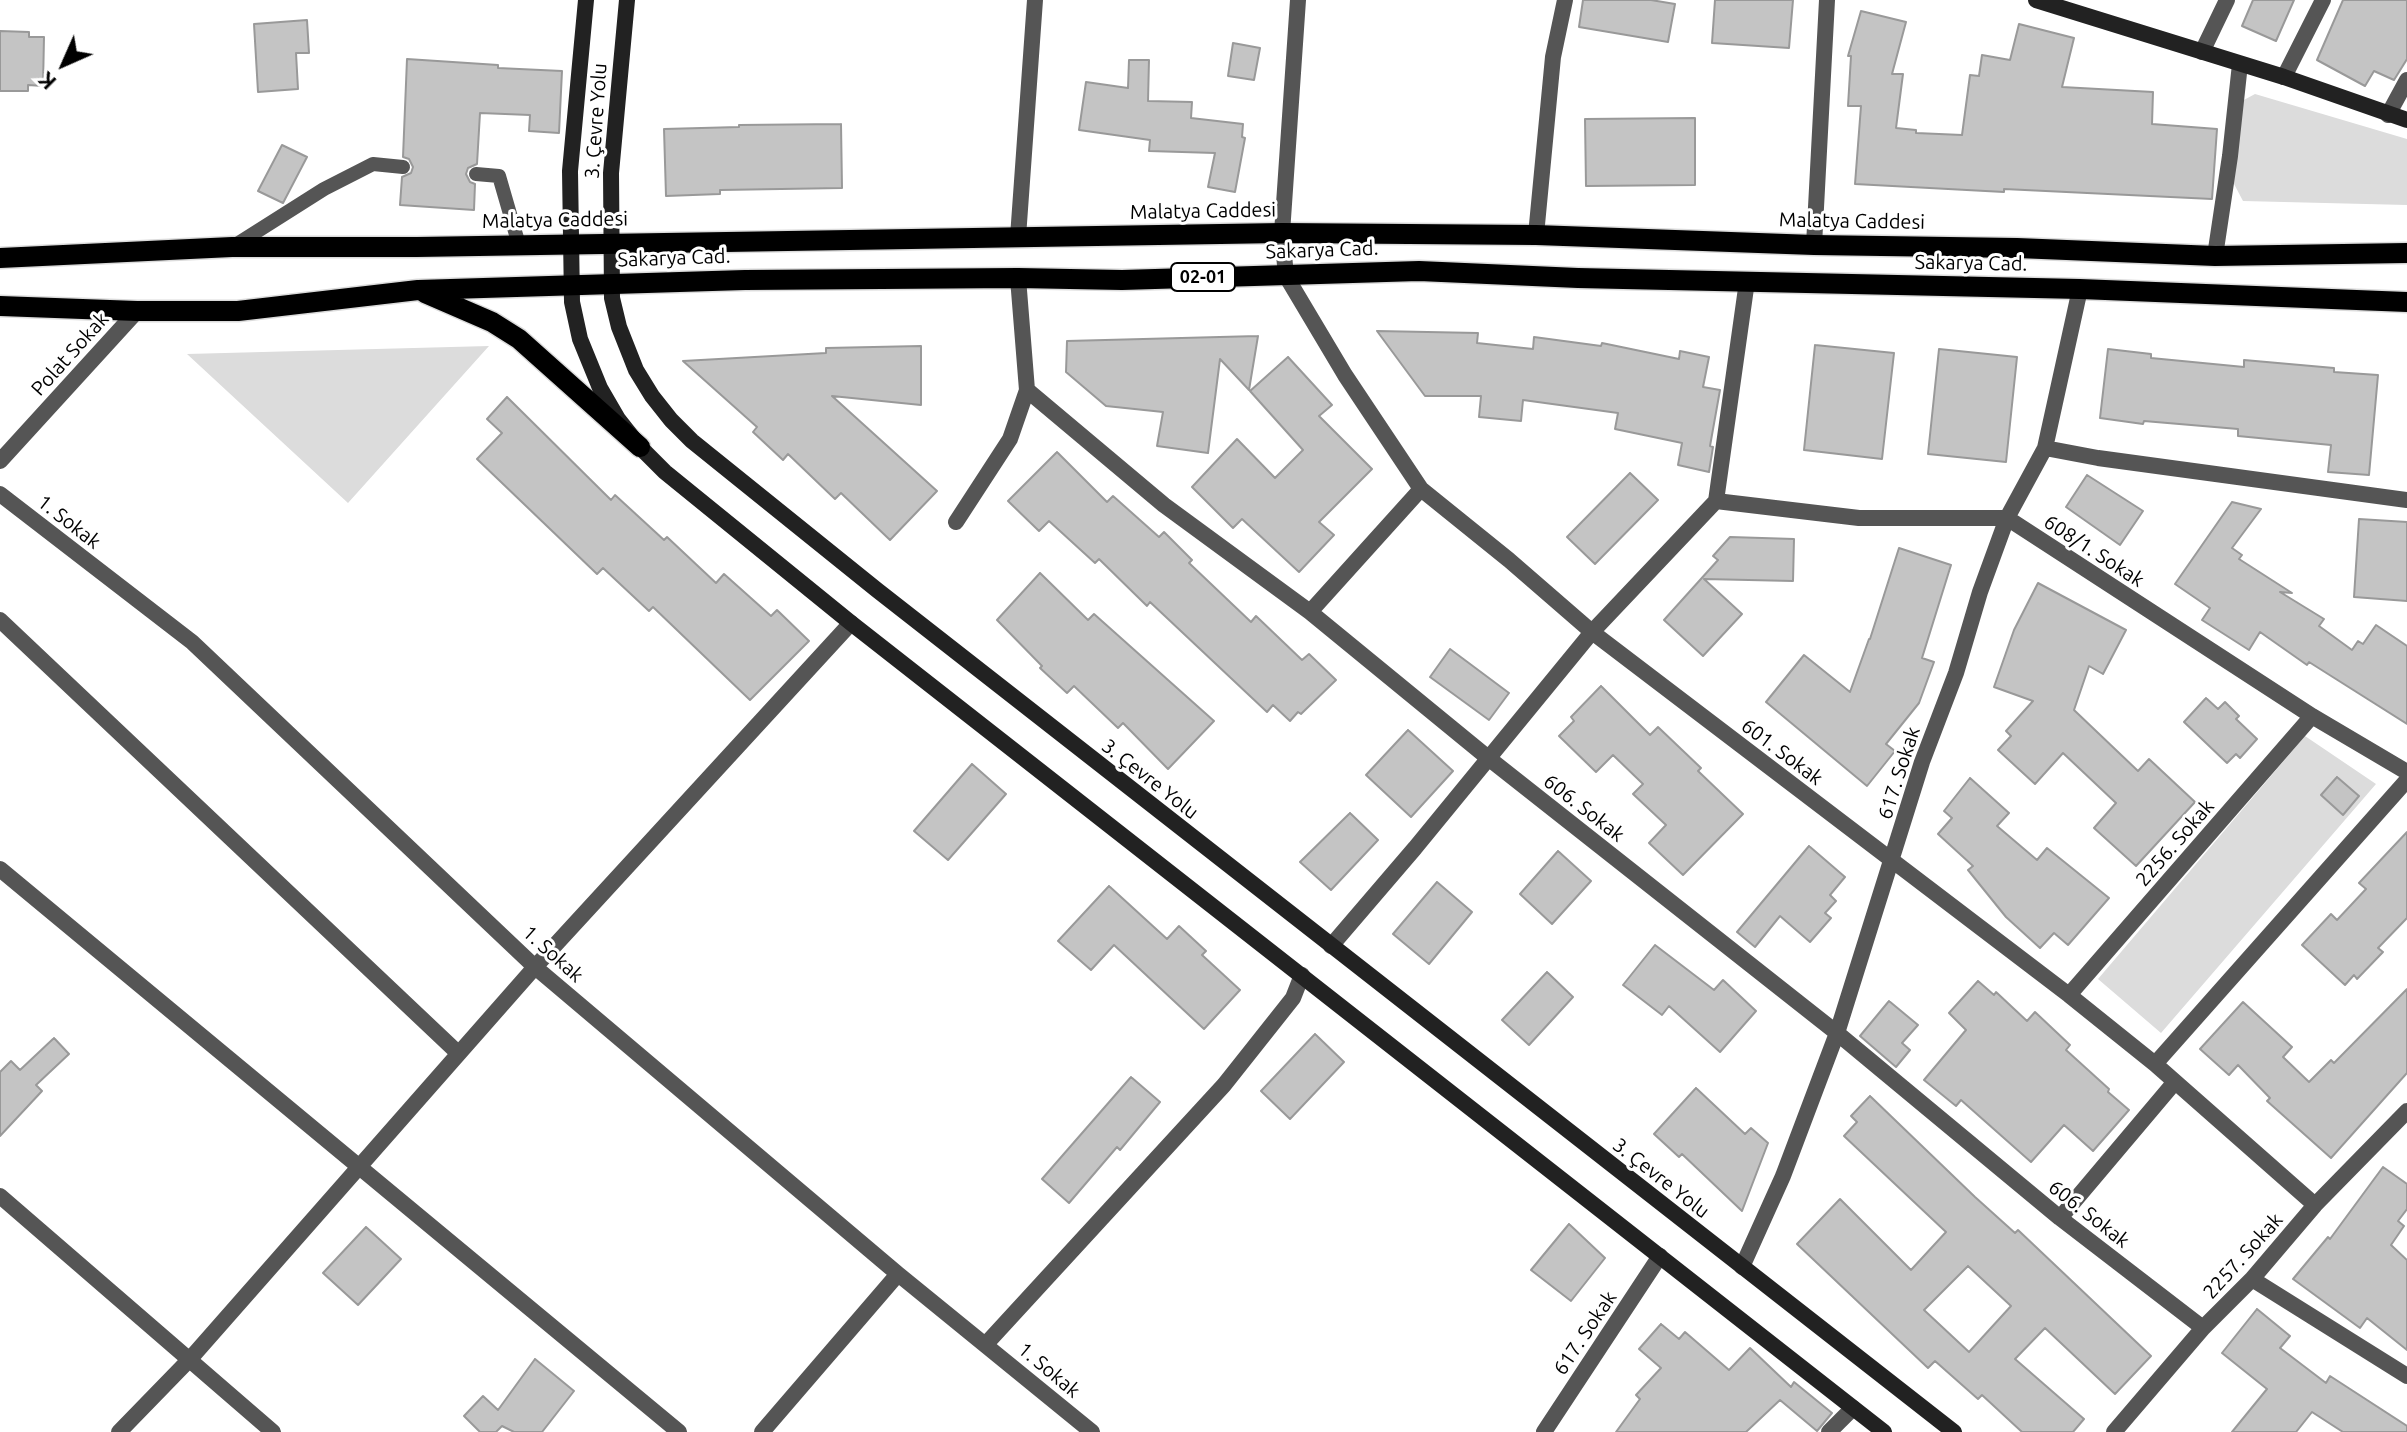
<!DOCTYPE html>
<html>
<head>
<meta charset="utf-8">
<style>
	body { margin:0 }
	#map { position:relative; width:2407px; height:1432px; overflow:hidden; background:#fff; font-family:Ubuntu,sans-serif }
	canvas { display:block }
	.north { position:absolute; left:24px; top:24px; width:80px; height:80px; -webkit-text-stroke:6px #fff; paint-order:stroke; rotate:225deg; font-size:22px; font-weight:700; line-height:32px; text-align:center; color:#000 }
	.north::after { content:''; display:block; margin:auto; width:28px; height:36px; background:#000; clip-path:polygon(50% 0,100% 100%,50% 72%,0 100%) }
</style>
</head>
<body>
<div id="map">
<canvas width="2407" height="1432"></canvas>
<div class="north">K</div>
</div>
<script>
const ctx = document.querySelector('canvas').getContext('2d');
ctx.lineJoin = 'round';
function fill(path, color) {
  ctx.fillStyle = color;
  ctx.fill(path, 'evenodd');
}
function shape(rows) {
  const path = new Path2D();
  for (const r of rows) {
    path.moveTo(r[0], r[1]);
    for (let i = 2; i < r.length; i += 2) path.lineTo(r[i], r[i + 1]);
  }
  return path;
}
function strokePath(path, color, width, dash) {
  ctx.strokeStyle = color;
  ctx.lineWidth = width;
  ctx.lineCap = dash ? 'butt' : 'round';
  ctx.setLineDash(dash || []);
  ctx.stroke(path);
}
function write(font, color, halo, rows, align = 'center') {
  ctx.font = font + ' Ubuntu,sans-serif';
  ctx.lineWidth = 6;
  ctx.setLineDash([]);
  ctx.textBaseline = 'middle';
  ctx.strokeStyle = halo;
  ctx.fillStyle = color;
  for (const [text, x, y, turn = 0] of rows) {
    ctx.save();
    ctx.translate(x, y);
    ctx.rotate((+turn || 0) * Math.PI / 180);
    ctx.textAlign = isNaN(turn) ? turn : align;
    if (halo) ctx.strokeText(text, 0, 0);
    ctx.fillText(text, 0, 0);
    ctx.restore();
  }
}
const green = shape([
	[2255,94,2407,139,2407,205,2243,201,2233,182,2242,101],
	[489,346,348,503,187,354],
	[2305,736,2376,784,2161,1033,2098,979]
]);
const building = shape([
	[1583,0,1651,0,1675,4,1668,42,1579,27,1583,0],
	[1715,0,1793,0,1789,48,1712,43,1715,0],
	[2253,0,2294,0,2276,41,2242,26,2253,0],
	[2343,0,2407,0,2407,59,2394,80,2374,71,2365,86,2317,60,2343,0],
	[1861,11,1906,22,1892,74,1903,74,1896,128,1916,130,1916,133,1962,135,1970,75,1979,76,1982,55,2010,60,2019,24,2074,38,2062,87,2153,92,2152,124,2217,129,2212,199,2004,189,2004,192,1855,184,1861,106,1848,106,1851,56,1848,56,1861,11],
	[307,20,309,53,296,53,298,89,258,92,254,24,307,20],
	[0,31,29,32,29,37,44,37,43,86,28,85,28,91,0,91,0,31],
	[1233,43,1260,48,1254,80,1228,76,1233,43],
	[407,59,498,65,498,68,562,71,559,133,529,131,530,115,480,113,477,164,468,168,466,174,470,182,475,184,474,210,400,205,402,177,411,173,413,167,409,159,403,157,407,59],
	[1129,60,1149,60,1148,101,1192,102,1191,118,1243,124,1242,137,1245,138,1235,192,1208,187,1215,153,1149,151,1150,140,1079,130,1086,82,1128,88,1129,60],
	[1695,118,1695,185,1586,186,1585,119,1695,118],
	[841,124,842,188,720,190,720,194,666,196,664,129,739,127,739,125,841,124],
	[282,145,307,157,283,203,258,191,282,145],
	[1377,331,1478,333,1477,343,1533,349,1534,337,1601,346,1602,343,1679,359,1680,351,1709,357,1703,387,1720,390,1710,446,1713,447,1709,472,1678,465,1682,443,1615,429,1618,413,1523,400,1521,421,1479,417,1481,396,1425,396,1377,331],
	[1258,336,1249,390,1220,359,1208,453,1157,446,1163,412,1106,406,1066,372,1067,341,1258,336],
	[1815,345,1894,353,1882,459,1804,450,1815,345],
	[921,346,921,405,832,396,937,491,890,540,841,493,835,499,788,454,783,460,753,432,757,427,683,361,826,353,826,348,921,346],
	[1939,349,2017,357,2006,462,1928,454,1939,349],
	[2108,349,2151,354,2151,358,2244,367,2244,360,2334,368,2334,372,2378,375,2369,475,2328,472,2331,445,2238,436,2238,429,2144,421,2143,424,2100,418,2108,349],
	[1288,357,1332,405,1319,416,1372,469,1319,522,1334,535,1299,572,1242,519,1233,528,1192,487,1237,439,1275,478,1303,450,1250,391,1288,357],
	[507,397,611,500,615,495,664,540,667,537,716,583,724,574,771,616,777,610,809,641,750,700,653,607,649,611,603,568,597,574,477,459,502,433,487,419,507,397],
	[1057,452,1107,502,1113,496,1159,537,1164,532,1192,560,1189,563,1251,622,1256,616,1302,660,1309,654,1336,680,1301,714,1298,712,1290,721,1273,705,1267,712,1150,602,1147,606,1099,559,1095,563,1049,521,1039,531,1008,501,1057,452],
	[1630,473,1658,500,1595,564,1567,537,1630,473],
	[2087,475,2143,511,2120,545,2066,507,2087,475],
	[2232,502,2261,509,2232,548,2242,555,2239,559,2292,593,2280,592,2324,619,2319,626,2352,650,2358,641,2363,644,2376,625,2407,646,2407,724,2309,662,2307,665,2260,632,2249,650,2202,620,2210,608,2175,584,2232,502],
	[2359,519,2407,522,2407,601,2354,597,2359,519],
	[1730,537,1794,539,1793,581,1704,579,1742,614,1703,656,1664,620,1718,560,1713,556,1730,537],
	[1899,548,1951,565,1922,658,1934,662,1919,703,1886,744,1895,751,1867,786,1766,702,1804,655,1850,692,1869,639,1870,639,1899,548],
	[1040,573,1088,620,1094,614,1214,721,1168,769,1123,723,1118,728,1074,686,1067,693,1040,668,1042,666,997,620,1040,573],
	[2038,583,2126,630,2103,674,2089,666,2074,710,2138,771,2149,759,2195,802,2136,866,2094,828,2116,803,2063,753,2035,784,1998,750,2011,736,2006,731,2033,701,1994,687,2014,630,2038,583],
	[1450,649,1509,693,1489,720,1430,677,1450,649],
	[1601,686,1650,735,1658,727,1701,768,1698,771,1743,814,1683,875,1649,843,1666,825,1633,794,1643,784,1613,755,1596,772,1559,736,1574,721,1571,717,1601,686],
	[2206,698,2218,709,2225,702,2239,716,2236,719,2257,739,2240,758,2236,754,2227,763,2184,722,2206,698],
	[1408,730,1453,771,1411,817,1366,775,1408,730],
	[972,764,1006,794,948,860,914,831,972,764],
	[2337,777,2359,796,2343,815,2321,795,2337,777],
	[1970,778,2009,813,1997,826,2037,860,2047,848,2109,898,2068,945,2054,933,2040,948,2006,917,1968,870,1973,866,1938,834,1952,818,1944,811,1970,778],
	[1350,813,1378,840,1331,890,1300,862,1350,813],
	[2407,832,2407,918,2378,948,2383,952,2357,979,2354,975,2345,985,2302,945,2331,914,2337,920,2366,889,2359,883,2407,832],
	[1809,846,1845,877,1830,895,1836,901,1825,913,1831,918,1810,942,1780,916,1755,947,1737,932,1809,846],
	[1558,851,1591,881,1552,924,1520,894,1558,851],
	[1437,882,1472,912,1429,964,1393,934,1437,882],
	[1109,886,1167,939,1179,926,1206,951,1202,955,1240,990,1204,1029,1114,945,1091,970,1058,941,1109,886],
	[1655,945,1714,990,1723,980,1756,1011,1720,1052,1669,1006,1662,1015,1623,985,1655,945],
	[1547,972,1573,997,1529,1045,1502,1020,1547,972],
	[1978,981,1994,995,1996,992,2027,1021,2035,1012,2070,1045,2066,1050,2109,1089,2108,1092,2129,1110,2093,1151,2064,1125,2031,1162,1961,1100,1956,1106,1924,1080,1966,1030,1949,1013,1978,981],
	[2407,989,2407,1073,2331,1158,2267,1101,2270,1098,2238,1065,2229,1075,2200,1049,2243,1002,2292,1047,2283,1057,2309,1082,2331,1060,2334,1063,2407,989],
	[1889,1001,1918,1025,1902,1043,1910,1050,1896,1067,1860,1036,1889,1001],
	[1315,1034,1344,1062,1290,1119,1261,1091,1315,1034],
	[54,1038,69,1054,36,1085,42,1091,0,1136,0,1072,11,1061,20,1070,54,1038],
	[1131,1077,1160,1102,1120,1150,1117,1147,1069,1203,1042,1179,1131,1077],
	[1696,1088,1745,1134,1751,1128,1768,1143,1742,1211,1682,1154,1679,1157,1654,1134,1696,1088],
	[1870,1096,1975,1197,2015,1233,2018,1230,2151,1356,2115,1394,2045,1328,2015,1359,2084,1419,2073,1432,2022,1432,1982,1395,1978,1399,1935,1361,1928,1368,1797,1244,1840,1199,1911,1270,1946,1232,1844,1136,1857,1122,1851,1116,1870,1096],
	[1968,1266,2011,1306,1969,1352,1924,1310,1968,1266],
	[2383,1167,2407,1184,2407,1209,2398,1221,2404,1226,2391,1245,2407,1260,2407,1350,2367,1318,2360,1328,2293,1279,2328,1237,2330,1239,2383,1167],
	[1569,1224,1605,1258,1571,1301,1531,1270,1569,1224],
	[366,1227,401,1259,358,1305,323,1273,366,1227],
	[2257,1309,2290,1336,2280,1348,2326,1383,2330,1376,2407,1426,2407,1432,2343,1432,2312,1412,2296,1432,2232,1432,2267,1389,2222,1353,2257,1309],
	[1661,1324,1679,1339,1685,1332,1729,1370,1750,1348,1791,1387,1794,1382,1832,1413,1817,1431,1780,1400,1746,1432,1616,1432,1640,1399,1636,1395,1661,1368,1639,1349,1661,1324],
	[535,1359,574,1391,542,1432,514,1432,502,1426,496,1432,480,1432,464,1416,483,1396,498,1410,535,1359]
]);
const lane = shape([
	[476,174,499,176,519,245],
	[234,246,324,189,373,164,403,167]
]);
const street = shape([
	[1298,0,1282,233,1286,276,1345,375,1421,489,1509,560,1592,632,2069,995,2155,1064,2315,1205],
	[2202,52,2227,0],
	[2284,77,2323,0],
	[2388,115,2407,80],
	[1536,235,1553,57,1565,0],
	[1018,237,1035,0],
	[1814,245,1827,0],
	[2215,256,2230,156,2240,64],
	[1018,278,1027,390,1164,505,1310,612,1487,757,1837,1033,2060,1218,2203,1328],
	[2045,448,2098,458,2407,500],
	[0,461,137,311],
	[0,494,192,642,535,967,898,1274,1092,1432],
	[1716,501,1859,518,2007,518,2312,716,2407,772],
	[956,522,1010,439,1027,390],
	[1310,612,1421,489],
	[0,620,458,1053],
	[0,869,679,1432],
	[1331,946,1415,848,1592,632,1716,501,1747,281],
	[2069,995,2312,716],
	[2155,1064,2407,780],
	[0,1196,273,1432],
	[2060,1218,2174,1083],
	[1742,1267,1783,1176,1837,1033,1922,762,1956,673,1980,592,2007,518,2045,448,2080,289],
	[2252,1279,2407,1376],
	[986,1344,1224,1085,1293,998,1302,975],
	[119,1432,190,1359,535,967,851,623],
	[762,1432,898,1274],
	[1544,1432,1660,1256],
	[1829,1432,1853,1408],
	[2114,1432,2203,1328,2252,1279,2315,1205,2407,1111]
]);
const secondary = shape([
	[586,0,570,171,572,302,580,339,600,388,618,419,640,447,665,472,851,623,1884,1432],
	[627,0,611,173,612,298,619,327,636,370,652,396,671,420,692,441,877,590,1954,1432],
	[2036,0,2284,77,2407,120]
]);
const primary = shape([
	[0,258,232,247,417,247,1282,233,1536,235,1814,245,2017,248,2215,256,2407,253],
	[425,293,492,322,519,339,640,447],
	[0,306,137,311,238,311,418,290,745,280,1018,278,1122,280,1419,271,1578,278,2080,289,2407,302]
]);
const shields = [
	[1203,277,64]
];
const shieldNames = [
	["02-01",1203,277]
];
const streetNames = [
	["3. Çevre Yolu",596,121,-86],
	["Malatya Caddesi",1203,211,-1],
	["Malatya Caddesi",555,220,-1],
	["Malatya Caddesi",1852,221,1],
	["Sakarya Cad.",1322,250,-2],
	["Sakarya Cad.",674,258,-2],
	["Sakarya Cad.",1971,263,1],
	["Polat Sokak",70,354,-48],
	["1. Sokak",69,522,38],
	["608/1. Sokak",2094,551,33],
	["601. Sokak",1782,752,37],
	["617. Sokak",1899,773,-72],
	["3. Çevre Yolu",1150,779,38],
	["606. Sokak",1584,808,38],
	["2256. Sokak",2175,843,-49],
	["1. Sokak",553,954,42],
	["3. Çevre Yolu",1661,1178,38],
	["606. Sokak",2089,1214,38],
	["2257. Sokak",2243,1256,-48],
	["617. Sokak",1585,1333,-56],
	["1. Sokak",1049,1370,40]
];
fill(green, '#dcdcdc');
fill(building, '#c4c4c4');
strokePath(building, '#999', 2);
strokePath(primary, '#dbdbdb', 23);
strokePath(lane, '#555', 14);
strokePath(street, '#555', 16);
strokePath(secondary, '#222', 16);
strokePath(primary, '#000', 20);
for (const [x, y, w] of shields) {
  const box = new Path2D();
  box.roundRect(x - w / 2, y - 14, w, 28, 6);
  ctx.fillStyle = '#fff';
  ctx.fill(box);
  strokePath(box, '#000', 2);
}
write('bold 18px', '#000', null, shieldNames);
write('20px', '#000', '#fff', streetNames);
</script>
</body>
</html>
